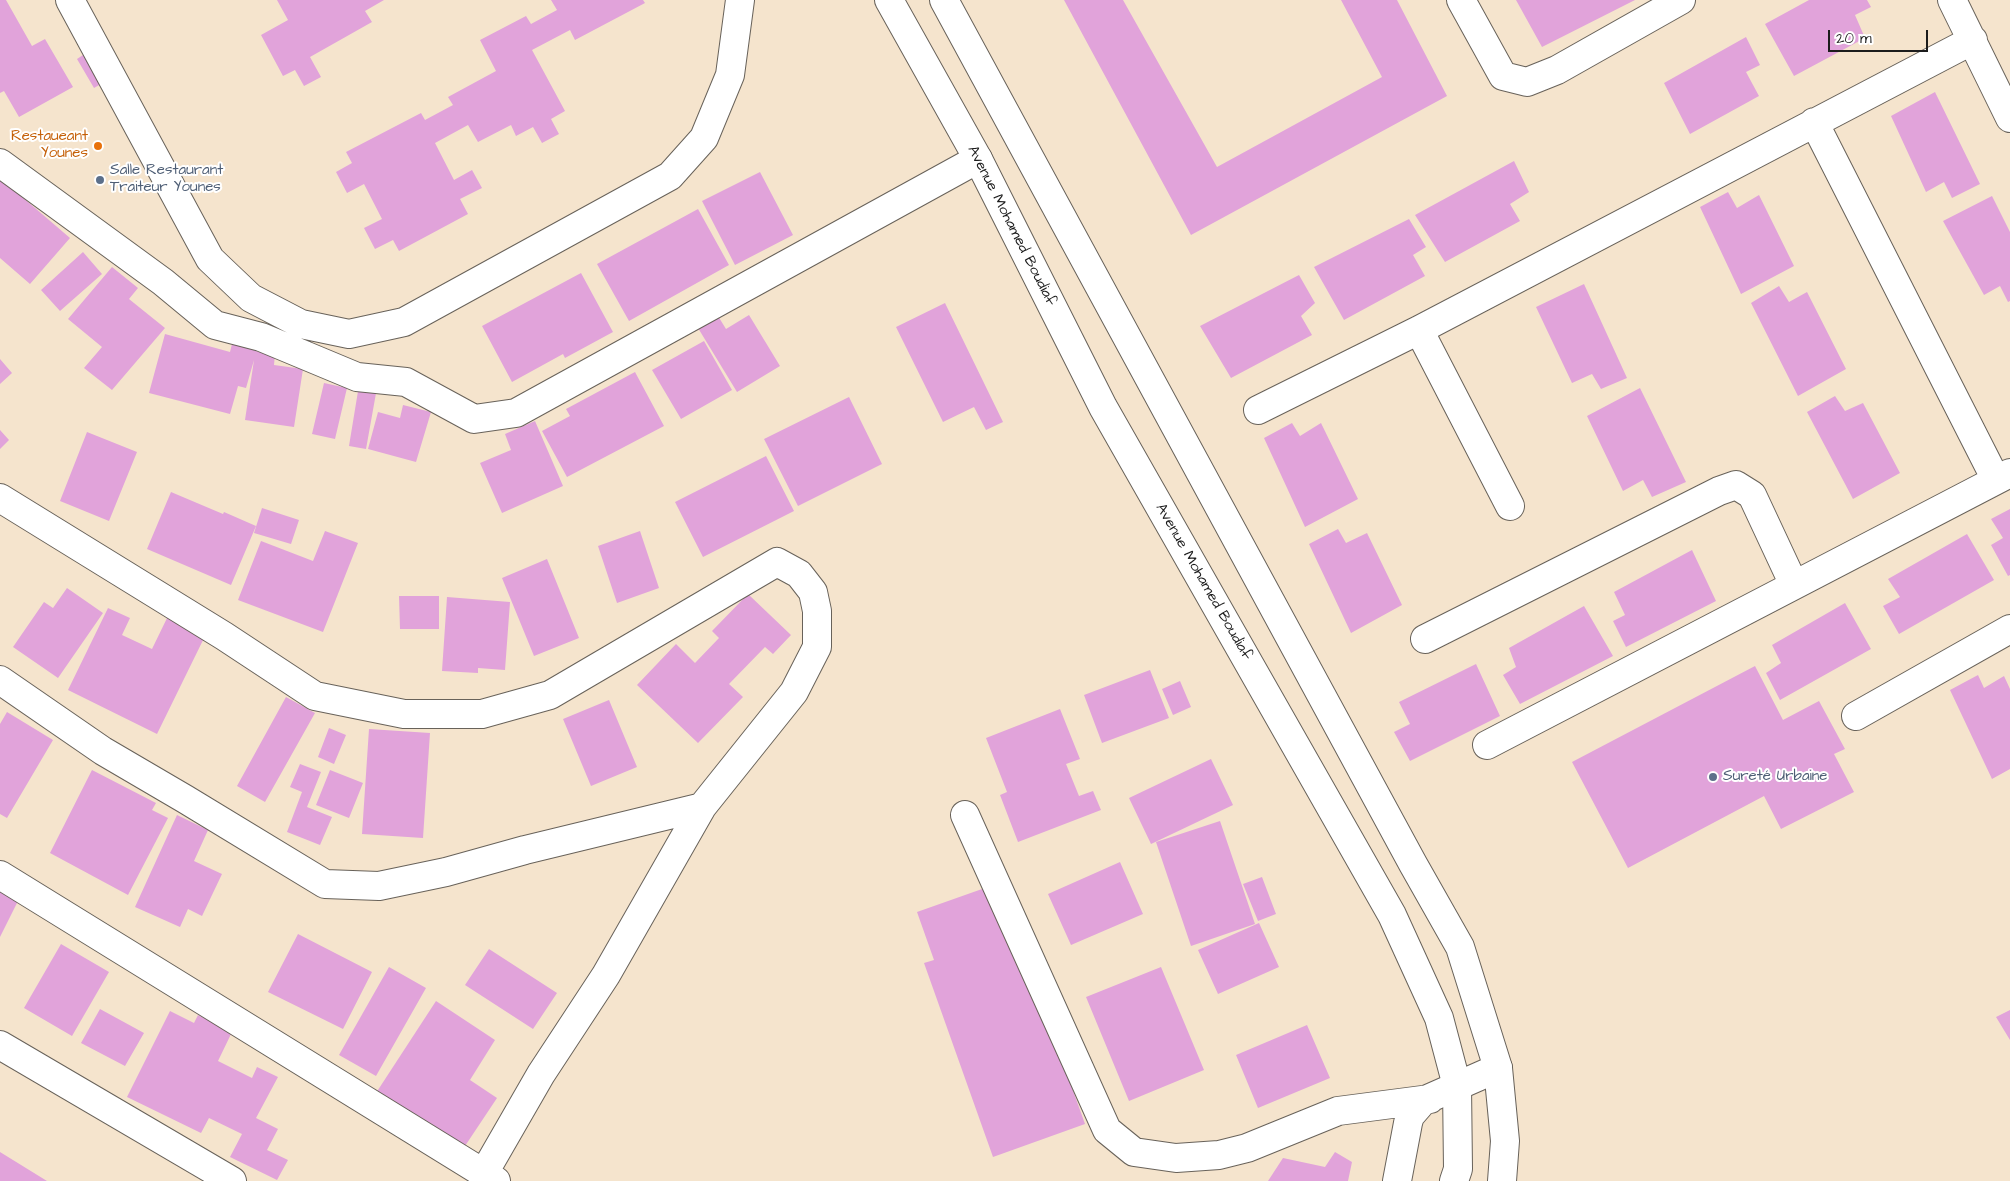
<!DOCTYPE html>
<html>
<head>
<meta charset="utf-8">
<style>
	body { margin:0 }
	#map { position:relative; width:2010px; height:1181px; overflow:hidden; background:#f5e4cd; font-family:"Architects Daughter",sans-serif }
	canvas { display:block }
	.scale { position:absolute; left:1828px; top:30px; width:100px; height:22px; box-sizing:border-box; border:2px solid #1c1c1c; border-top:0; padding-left:6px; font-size:15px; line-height:18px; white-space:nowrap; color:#1c1c1c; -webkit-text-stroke:4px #fff; paint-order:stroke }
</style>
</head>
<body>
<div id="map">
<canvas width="2010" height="1181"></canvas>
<div class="scale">20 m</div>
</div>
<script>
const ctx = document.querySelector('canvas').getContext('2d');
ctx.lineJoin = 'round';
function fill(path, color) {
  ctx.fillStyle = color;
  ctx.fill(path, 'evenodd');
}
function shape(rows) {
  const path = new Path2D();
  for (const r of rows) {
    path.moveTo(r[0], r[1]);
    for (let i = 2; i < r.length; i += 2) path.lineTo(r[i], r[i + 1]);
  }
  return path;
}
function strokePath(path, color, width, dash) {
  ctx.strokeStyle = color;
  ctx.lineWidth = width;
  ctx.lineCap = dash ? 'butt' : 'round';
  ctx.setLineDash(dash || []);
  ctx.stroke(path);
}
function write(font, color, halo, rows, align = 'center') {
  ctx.font = font + ' "Architects Daughter",sans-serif';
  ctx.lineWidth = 4;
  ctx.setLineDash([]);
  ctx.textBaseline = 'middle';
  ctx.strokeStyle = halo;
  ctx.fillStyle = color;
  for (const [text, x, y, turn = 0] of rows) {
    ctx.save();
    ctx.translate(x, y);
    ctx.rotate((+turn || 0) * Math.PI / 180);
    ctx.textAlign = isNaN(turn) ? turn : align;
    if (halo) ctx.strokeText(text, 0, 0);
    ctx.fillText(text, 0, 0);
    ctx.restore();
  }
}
const building = shape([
	[0,0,6,0,32,46,45,39,73,87,19,117,4,91,0,93],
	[277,0,384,0,365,11,372,22,310,57,321,77,304,86,295,70,283,76,261,35,288,20],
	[551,0,643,0,645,3,575,40,570,30,532,50,565,111,551,119,559,134,542,143,533,127,516,136,511,125,478,142,468,125,435,143,454,180,472,170,482,188,460,199,468,214,399,251,393,240,375,249,364,228,382,219,364,184,347,193,336,172,352,163,346,152,421,113,425,120,453,105,448,97,496,71,480,40,526,16,531,24,557,10],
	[1064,0,1123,0,1217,167,1382,77,1341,0,1397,0,1447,96,1191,235],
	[1516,0,1635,0,1542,47],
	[1809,0,1867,0,1871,7,1855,15,1865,38,1794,76,1765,24],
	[1746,37,1760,65,1746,72,1759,96,1690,134,1664,83],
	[89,51,108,80,94,88,77,59],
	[1935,92,1980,184,1952,198,1944,182,1926,192,1891,116],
	[1514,161,1529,192,1510,204,1520,221,1445,262,1415,215],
	[760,172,793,235,735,265,702,201],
	[0,178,70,238,30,284,0,258],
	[1728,192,1737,208,1759,195,1794,266,1741,294,1700,207],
	[1992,196,2010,232,2010,301,2008,302,2000,286,1984,295,1943,221],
	[698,209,729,265,629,321,597,264],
	[1409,219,1426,247,1413,255,1425,276,1344,320,1314,267],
	[83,252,102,274,60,311,41,290],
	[112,267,138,288,129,299,165,328,112,390,84,368,102,347,68,319],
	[581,273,613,332,565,358,563,354,512,382,482,326],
	[1299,275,1315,303,1301,316,1312,335,1231,378,1200,326],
	[1584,284,1627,378,1601,389,1592,374,1572,383,1536,307],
	[1779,286,1789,302,1807,292,1846,369,1798,396,1751,303],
	[945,303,1003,422,986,430,974,407,943,422,896,327],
	[749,315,780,366,737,392,698,328,718,316,726,329],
	[165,334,230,352,233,340,257,346,256,351,275,354,274,365,303,369,294,427,245,420,254,360,246,388,238,386,230,414,149,393],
	[704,341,732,390,681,419,652,370],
	[0,359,12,373,0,384],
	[635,372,664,426,567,477,542,431,570,416,566,409],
	[360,379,378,382,366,449,349,446],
	[324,383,347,388,335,439,312,434],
	[1640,388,1686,482,1652,497,1643,480,1623,491,1587,416],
	[1835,396,1845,411,1863,403,1900,473,1853,499,1807,412],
	[849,397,882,464,798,506,764,439],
	[403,405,431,412,416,462,368,449,378,412,400,418],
	[535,421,563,486,502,513,480,463,511,450,505,434],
	[1292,423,1300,436,1321,423,1358,499,1305,527,1264,438],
	[0,430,9,440,0,449],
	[87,432,137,452,109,521,60,501],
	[766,456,794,511,703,557,675,502],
	[171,492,223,514,224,512,256,526,231,585,147,549],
	[262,508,299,520,291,544,254,533],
	[2010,509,2010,575,2008,576,1991,545,2003,538,1991,519],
	[1338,529,1346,543,1367,533,1402,605,1351,633,1309,544],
	[325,531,358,543,323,632,238,600,261,541,313,561],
	[640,531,659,588,617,603,598,546],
	[1967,534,1994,580,1899,634,1883,606,1900,597,1888,579],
	[1692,550,1716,601,1626,647,1613,621,1625,615,1614,592],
	[547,559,579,638,534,656,502,578],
	[67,588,103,613,58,678,13,647,44,602,53,608],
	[748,594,791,635,773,654,765,647,729,684,743,697,698,743,637,685,676,644,695,663,719,638,712,631],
	[399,596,439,596,439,629,400,629],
	[447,597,510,602,505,670,478,668,478,673,442,671],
	[1845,603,1871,649,1780,700,1766,673,1781,663,1772,645],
	[1584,606,1613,656,1520,704,1503,675,1516,667,1509,648],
	[108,608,130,618,122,635,152,649,169,614,207,632,157,734,68,690],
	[1476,664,1500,716,1410,761,1394,732,1410,724,1399,702],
	[1755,666,1783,720,1819,701,1845,749,1834,754,1854,792,1781,829,1764,796,1628,868,1572,762],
	[1150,670,1169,718,1102,743,1084,695],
	[1978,675,1984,688,2004,676,2010,689,2010,769,1992,779,1950,690],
	[1180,681,1191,707,1173,715,1162,689],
	[286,697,315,713,265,802,237,786],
	[609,700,637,767,591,786,563,719],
	[1060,709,1080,759,1066,764,1079,796,1093,791,1101,810,1018,842,1000,795,1007,792,986,738],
	[7,712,53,740,7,818,0,814,0,724],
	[329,728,346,735,334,764,318,757],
	[369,729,430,733,423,838,362,834],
	[1211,759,1233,805,1151,844,1129,798],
	[300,764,321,772,307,807,332,817,320,845,287,832,302,792,290,787],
	[92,770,156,803,152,810,168,818,128,895,50,853],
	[330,770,363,783,349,818,316,805],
	[177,815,208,830,194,861,222,874,202,916,188,909,180,927,135,907],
	[1220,821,1255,924,1191,946,1156,842],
	[1120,862,1143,914,1071,945,1048,894],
	[1262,877,1276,914,1258,921,1243,884],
	[999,883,1085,1124,993,1157,924,963,934,960,917,912],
	[0,887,20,897,0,937],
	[1259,923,1279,967,1218,994,1198,950],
	[298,934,372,972,343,1029,268,992],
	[61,944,109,972,72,1036,24,1008],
	[489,949,557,993,533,1029,465,985],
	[389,967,426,988,376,1076,339,1055],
	[1161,967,1204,1070,1129,1101,1086,997],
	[436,1001,495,1040,470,1080,497,1098,463,1149,376,1093],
	[100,1009,144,1033,125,1066,81,1043],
	[2010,1010,2010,1040,1996,1017],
	[170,1011,194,1023,198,1015,232,1032,218,1061,252,1078,257,1067,278,1077,256,1118,278,1129,267,1150,288,1160,277,1180,230,1157,242,1134,209,1118,201,1133,127,1097],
	[1307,1025,1330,1078,1258,1108,1236,1055],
	[0,1152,47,1181,0,1181],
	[1335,1152,1352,1162,1348,1181,1268,1181,1283,1158,1325,1167]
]);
const minor = shape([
	[70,0,210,259,251,298,301,324,349,334,404,322,670,176,704,138,730,75,740,0],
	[1461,0,1503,76,1527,82,1557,70,1681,0],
	[1952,0,2010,118],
	[1814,122,1996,480],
	[0,163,163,282,215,325,261,337,357,377,406,382,474,419,516,413,978,159],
	[1419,330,1510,506],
	[1258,410,1419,330,1973,40],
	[0,498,224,636,315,696,404,714,482,714,550,695,777,562,799,574,813,592,817,611,817,647,794,692,702,807,606,975,541,1074,484,1173],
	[1425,639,1719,491,1736,485,1752,495,1794,585],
	[0,680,103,751,185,799,325,884,379,886,446,872,525,850,702,807],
	[1856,716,2010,629],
	[1487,745,2010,473],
	[965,815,1107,1130,1134,1152,1176,1158,1219,1155,1247,1148,1338,1111,1430,1099],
	[0,875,496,1181],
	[0,1045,232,1181],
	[1397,1181,1408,1123,1410,1116,1423,1101,1498,1068]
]);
const major = shape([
	[889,0,978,159,1103,407,1392,915,1439,1018,1457,1086,1458,1169,1454,1181],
	[944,0,1413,864,1460,947,1498,1068,1505,1141,1502,1181]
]);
const markers = [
	[98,146,5,"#e8710a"],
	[100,180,5,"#5c6f8a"],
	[1713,777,5,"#5c6f8a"]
];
const foodNames = [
	["Restaueant",88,137],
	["Younes",88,154]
];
const serviceNames = [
	["Salle Restaurant",110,171],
	["Traiteur Younes",110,188],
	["Sureté Urbaine",1723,777]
];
const streetNames = [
	["Avenue Mohamed Boudiaf",1011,226,63],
	["Avenue Mohamed Boudiaf",1203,582,60]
];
fill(building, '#e1a3da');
strokePath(minor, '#68625a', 30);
strokePath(major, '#68625a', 30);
strokePath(minor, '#fff', 28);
strokePath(major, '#fff', 28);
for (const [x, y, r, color] of markers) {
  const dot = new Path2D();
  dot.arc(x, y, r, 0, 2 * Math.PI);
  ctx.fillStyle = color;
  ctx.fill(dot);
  strokePath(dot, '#fff', 2);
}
write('15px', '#c56008', '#fff', foodNames, 'right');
write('15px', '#4e5e75', '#fff', serviceNames, 'left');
write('15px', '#1c1c1c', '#fff', streetNames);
</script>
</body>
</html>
